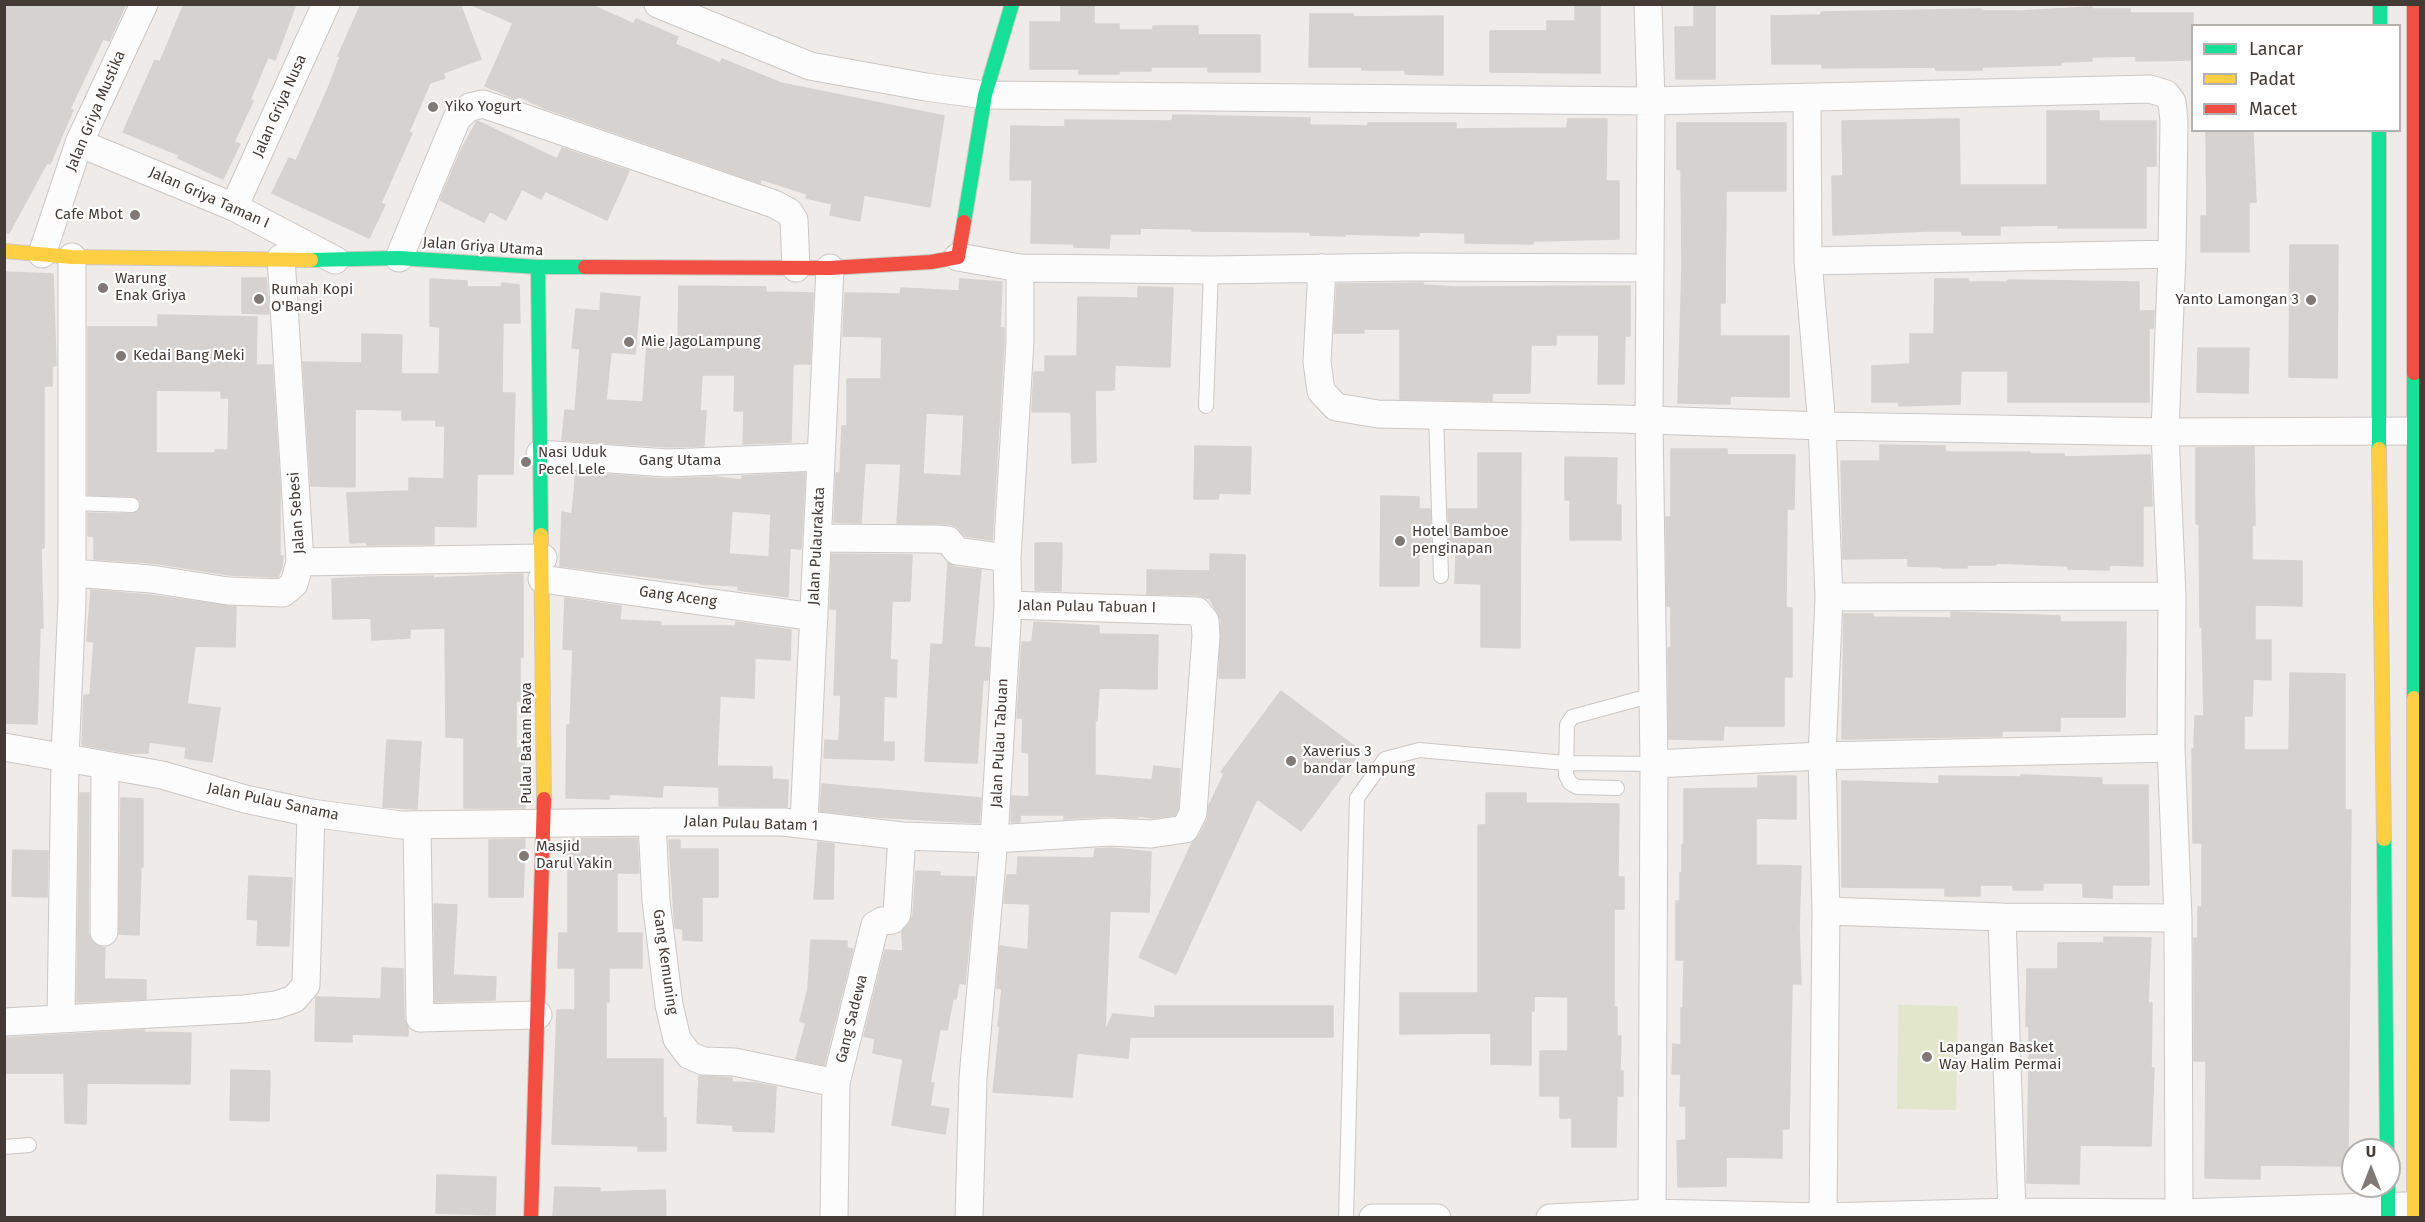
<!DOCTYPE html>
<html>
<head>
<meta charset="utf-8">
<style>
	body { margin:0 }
	#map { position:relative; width:2425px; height:1222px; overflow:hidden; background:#eeebe9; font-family:"Fira Sans",sans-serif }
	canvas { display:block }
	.frame { position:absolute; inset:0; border:6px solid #443b36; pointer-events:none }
	.legend { position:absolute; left:2191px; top:24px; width:210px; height:108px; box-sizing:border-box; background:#fff; border:2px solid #b4b1af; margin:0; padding:8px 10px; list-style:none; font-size:18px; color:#443b36 }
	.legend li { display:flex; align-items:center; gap:12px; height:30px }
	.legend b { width:30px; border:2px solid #b4b1af }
	.north { position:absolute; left:2341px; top:1138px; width:60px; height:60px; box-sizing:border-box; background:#fff; border:2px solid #b4b1af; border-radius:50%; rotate:0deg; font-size:16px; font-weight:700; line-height:24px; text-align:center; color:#443b36 }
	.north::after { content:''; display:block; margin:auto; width:21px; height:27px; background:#807975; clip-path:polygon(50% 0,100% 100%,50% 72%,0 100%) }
</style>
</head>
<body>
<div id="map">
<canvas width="2425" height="1222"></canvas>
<div class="frame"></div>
<ul class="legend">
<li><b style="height:8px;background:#16e098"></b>Lancar</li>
<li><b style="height:8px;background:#ffcf43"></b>Padat</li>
<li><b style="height:8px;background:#f24e42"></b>Macet</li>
</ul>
<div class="north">U</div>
</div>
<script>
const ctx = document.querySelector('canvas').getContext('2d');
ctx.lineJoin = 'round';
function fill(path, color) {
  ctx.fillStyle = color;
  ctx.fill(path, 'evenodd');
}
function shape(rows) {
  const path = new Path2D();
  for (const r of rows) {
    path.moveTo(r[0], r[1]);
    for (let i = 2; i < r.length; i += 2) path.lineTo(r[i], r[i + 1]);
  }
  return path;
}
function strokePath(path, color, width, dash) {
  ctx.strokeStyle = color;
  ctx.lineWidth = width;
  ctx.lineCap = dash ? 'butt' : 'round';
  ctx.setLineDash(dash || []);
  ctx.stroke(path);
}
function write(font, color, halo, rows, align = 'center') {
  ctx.font = font + ' "Fira Sans",sans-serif';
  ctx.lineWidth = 4.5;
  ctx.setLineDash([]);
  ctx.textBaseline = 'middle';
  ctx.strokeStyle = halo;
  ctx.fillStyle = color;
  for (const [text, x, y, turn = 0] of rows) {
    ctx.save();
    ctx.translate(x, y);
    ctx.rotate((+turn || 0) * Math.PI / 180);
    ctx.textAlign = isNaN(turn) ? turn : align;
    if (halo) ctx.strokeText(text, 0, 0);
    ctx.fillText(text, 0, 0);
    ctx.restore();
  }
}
const green = shape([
	[1898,1005,1958,1006,1956,1110,1897,1109]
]);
const building = shape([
	[4,4,126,4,109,41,103,39,70,109,73,110,50,164,47,163,9,233,4,232,4,4],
	[184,4,296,4,275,60,268,57,250,100,253,101,234,142,240,144,223,179,178,158,179,155,123,132,155,60,160,62,184,4],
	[361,4,460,4,481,59,443,73,445,78,430,83,409,132,412,133,381,203,385,205,369,238,272,193,289,158,296,161,329,86,340,57,338,56,361,4],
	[470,4,589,4,634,24,636,19,678,37,675,44,720,63,722,59,781,83,944,116,930,207,864,195,860,221,830,215,832,204,806,198,807,194,761,179,760,183,544,108,518,96,517,99,485,86,513,23,470,4],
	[1061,4,1094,4,1094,24,1119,24,1119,30,1153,30,1153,26,1198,26,1198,35,1260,35,1260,72,1208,72,1208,67,1151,67,1151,71,1119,71,1119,74,1079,74,1079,69,1030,69,1030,22,1061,22,1061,4],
	[1575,4,1600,4,1600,73,1490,72,1490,31,1547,31,1547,21,1575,21,1575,4],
	[1694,4,1715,4,1715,79,1676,79,1675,27,1694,27,1694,4],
	[2092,7,2092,9,2130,9,2130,13,2193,13,2193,60,2136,61,2136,56,2092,57,2092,61,2061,62,2061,65,1982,67,1982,70,1936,70,1935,67,1822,68,1822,64,1772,64,1771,16,1821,15,1821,12,1981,9,1981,11,2020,11,2092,7],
	[1310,14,1353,14,1353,17,1443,16,1443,75,1405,74,1405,70,1362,70,1362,67,1309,67,1310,14],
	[2047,111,2099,111,2099,121,2156,121,2156,166,2146,166,2146,228,2058,228,2058,225,2000,226,2000,235,1962,235,1962,231,1927,231,1833,235,1832,176,1843,176,1842,121,1959,119,1960,185,2047,185,2047,111],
	[1173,115,1310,118,1310,125,1368,126,1368,123,1456,123,1456,129,1567,128,1568,119,1607,119,1606,181,1619,181,1619,239,1533,241,1533,244,1465,243,1465,233,1419,232,1419,236,1345,234,1345,236,1310,235,1310,232,1192,231,1192,229,1140,228,1140,234,1110,234,1109,248,1074,247,1074,244,1031,243,1032,180,1010,180,1011,126,1065,127,1065,120,1172,121,1173,115],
	[477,121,557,159,562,148,629,171,607,220,545,191,541,199,522,189,506,220,490,211,484,222,440,200,462,148,477,121],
	[1677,123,1786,123,1786,191,1726,191,1725,303,1720,303,1720,336,1789,336,1789,397,1730,396,1730,404,1678,403,1682,268,1681,170,1677,169,1677,123],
	[2206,130,2253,130,2256,202,2249,202,2249,252,2201,252,2201,216,2207,216,2206,130],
	[2290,245,2338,245,2337,378,2289,377,2290,245],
	[4,272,53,274,56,366,52,366,52,386,44,386,44,548,41,548,43,628,40,628,37,724,4,723,4,272],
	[242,278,266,278,269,314,242,313,242,278],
	[430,279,467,281,467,287,502,287,502,283,519,285,520,323,503,323,502,393,515,393,513,474,477,474,476,527,434,526,434,544,367,545,367,542,350,543,347,493,409,491,409,478,444,479,445,426,436,426,436,420,402,420,402,410,355,409,355,487,311,486,303,362,362,363,362,334,402,335,401,374,439,374,440,327,430,326,430,279],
	[960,279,1002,282,1000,328,1004,328,1004,341,992,540,965,536,956,526,950,524,897,523,901,464,865,463,861,523,834,522,836,473,840,473,842,426,847,426,847,379,881,379,882,337,843,336,845,293,900,294,901,288,959,291,960,279],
	[926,413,964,415,961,476,923,474,926,413],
	[1935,279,1968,279,1968,282,2008,282,2008,280,2139,282,2139,311,2154,311,2153,328,2149,328,2149,402,2008,402,2008,371,1961,371,1960,404,1899,406,1899,402,1872,402,1872,366,1910,364,1910,334,1934,334,1935,279],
	[1423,283,1423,285,1455,287,1630,286,1630,336,1625,336,1624,384,1598,384,1599,335,1556,335,1556,345,1531,345,1530,393,1492,393,1492,401,1400,399,1400,329,1364,329,1364,333,1334,333,1337,284,1423,283],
	[679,286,766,287,766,292,813,293,810,364,793,364,791,442,743,444,744,411,734,411,735,375,702,375,700,411,706,411,704,446,667,447,562,440,565,410,575,411,580,349,572,348,576,309,600,311,601,293,640,297,635,354,611,352,606,400,643,402,647,342,678,344,679,286],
	[1138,287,1173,288,1170,367,1115,365,1114,390,1095,390,1096,462,1072,463,1071,412,1032,412,1034,372,1045,372,1045,356,1077,356,1078,297,1138,298,1138,287],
	[158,315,257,317,256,365,272,365,280,489,280,556,283,556,282,567,278,577,230,575,153,563,94,559,94,536,88,536,88,513,132,514,139,510,141,505,140,500,133,496,88,495,88,327,158,327,158,315],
	[156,390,221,391,221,398,229,398,228,450,215,450,215,453,156,453,156,390],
	[2198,348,2249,348,2248,393,2197,392,2198,348],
	[1880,445,1945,446,1945,452,2030,452,2030,454,2064,454,2064,457,2150,455,2152,506,2143,506,2143,566,2109,565,2109,570,2068,569,2068,566,1996,563,1996,565,1967,565,1967,568,1942,568,1942,567,1908,566,1908,558,1843,559,1841,461,1880,461,1880,445],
	[1195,446,1251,447,1250,494,1219,493,1218,499,1194,499,1195,446],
	[2254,447,2255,525,2252,525,2252,560,2302,561,2302,606,2255,605,2255,640,2271,640,2271,680,2253,679,2252,716,2244,716,2244,750,2289,750,2290,673,2345,674,2345,810,2351,810,2348,1166,2260,1165,2260,1179,2205,1178,2206,1061,2194,1061,2194,938,2198,938,2198,907,2202,907,2202,843,2193,843,2192,749,2194,749,2195,716,2204,716,2202,627,2200,627,2199,524,2196,524,2196,448,2254,447],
	[1671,449,1727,449,1727,455,1795,455,1794,509,1787,509,1786,608,1792,608,1792,677,1784,677,1784,726,1724,726,1723,740,1669,739,1668,648,1671,648,1671,606,1667,606,1666,517,1671,517,1671,449],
	[1478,453,1521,453,1520,648,1481,647,1481,584,1455,583,1456,553,1449,553,1448,509,1478,509,1478,453],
	[1565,457,1617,458,1616,505,1621,505,1621,540,1570,540,1570,500,1565,500,1565,457],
	[576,472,666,479,716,477,742,480,742,476,805,473,801,549,790,548,788,597,738,590,738,586,700,584,700,583,560,566,562,512,572,514,576,472],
	[732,511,771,514,769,557,729,554,732,511],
	[1381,496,1419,497,1419,509,1430,509,1431,553,1419,553,1419,586,1380,586,1381,496],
	[1035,543,1062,543,1061,591,1035,590,1035,543],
	[832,554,912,555,910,601,892,601,890,660,897,660,896,697,884,696,883,742,894,742,894,760,824,758,825,740,839,741,841,695,834,695,837,609,830,609,832,554],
	[1210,554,1245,555,1245,678,1219,678,1221,620,1210,599,1197,595,1147,594,1147,570,1210,571,1210,554],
	[948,563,955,567,981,570,974,647,990,648,988,680,983,680,977,763,925,761,931,644,943,645,948,563],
	[523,574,523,657,520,657,520,701,516,701,516,748,524,748,525,808,464,808,464,738,446,737,445,628,410,629,410,638,372,640,371,618,333,619,332,579,369,577,433,576,433,578,523,574],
	[91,590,149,595,236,607,235,647,195,646,187,704,220,708,212,762,185,758,186,747,149,742,148,753,127,753,82,745,84,695,90,695,94,642,87,641,91,590],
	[565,598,621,606,620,620,661,622,660,626,736,626,736,622,791,630,790,660,755,658,754,698,720,696,717,766,772,767,772,779,788,780,787,807,719,806,719,787,663,785,662,797,609,794,609,799,566,798,567,725,570,725,573,650,563,649,565,598],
	[1951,612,2060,616,2060,622,2126,622,2125,717,2060,717,2060,731,2002,731,2002,736,1842,739,1844,614,1873,614,1873,617,1951,618,1951,612],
	[1034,622,1099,626,1099,634,1158,635,1157,689,1099,688,1097,721,1095,721,1095,775,1152,780,1154,766,1180,769,1178,809,1175,815,1153,818,1138,816,1138,818,1109,816,1064,819,1064,815,1020,815,1020,822,1011,822,1012,796,1029,797,1029,753,1022,752,1023,718,1017,718,1022,642,1032,642,1034,622],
	[1281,691,1361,751,1301,831,1257,799,1176,974,1139,957,1192,843,1199,836,1207,820,1209,805,1224,774,1221,772,1281,691],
	[387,740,421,742,417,809,383,807,387,740],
	[2021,775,2102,778,2102,785,2148,785,2149,885,2112,885,2112,898,2083,897,2083,883,2043,883,2043,890,2013,890,2013,885,1980,885,1980,896,1945,896,1945,888,1842,887,1842,781,1939,784,1939,776,2021,777,2021,775],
	[1758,776,1796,776,1796,819,1756,818,1756,865,1801,866,1799,928,1801,984,1792,984,1789,1129,1782,1129,1782,1158,1726,1157,1726,1186,1678,1187,1677,1141,1686,1140,1686,1106,1680,1106,1681,1074,1672,1074,1673,1044,1681,1045,1681,1008,1683,1008,1684,960,1676,960,1676,901,1680,901,1680,873,1682,873,1682,845,1684,845,1684,789,1758,788,1758,776],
	[822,784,981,798,979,823,877,817,820,811,822,784],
	[80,793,89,793,88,932,90,939,97,946,105,948,104,979,146,980,146,999,77,1002,80,793],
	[1486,793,1526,793,1526,803,1619,804,1618,877,1624,877,1624,909,1614,909,1614,1007,1617,1007,1617,1036,1621,1036,1620,1071,1623,1071,1623,1096,1617,1096,1616,1147,1572,1147,1572,1118,1560,1118,1560,1096,1540,1096,1540,1051,1568,1051,1568,997,1534,996,1534,1011,1531,1011,1531,1065,1491,1064,1491,1033,1400,1034,1400,993,1478,993,1478,825,1486,825,1486,793],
	[121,798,143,799,143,867,141,867,139,935,119,934,121,798],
	[637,838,639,873,617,873,617,933,642,933,642,968,609,968,609,1002,606,1002,606,1059,663,1059,663,1118,666,1118,666,1151,638,1151,638,1146,552,1144,557,1010,575,1010,575,968,558,968,559,933,568,933,568,839,637,838],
	[525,839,523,897,489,897,489,840,525,839],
	[669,840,680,840,680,849,718,849,718,897,702,897,702,941,683,940,683,929,675,928,669,840],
	[818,842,834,844,833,899,814,899,818,842],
	[1110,848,1151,852,1149,912,1110,911,1105,1031,1113,1014,1155,1018,1155,1006,1333,1006,1333,1037,1130,1037,1128,1058,1077,1053,1072,1097,993,1092,1000,1026,998,1026,1002,989,997,988,1000,946,1028,950,1030,904,1004,903,1007,875,1017,875,1018,857,1094,858,1095,849,1110,848],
	[13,850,48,851,47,897,12,896,13,850],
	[916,871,940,872,940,876,975,877,965,984,959,983,956,999,953,999,947,1030,940,1029,930,1083,934,1083,930,1106,949,1109,945,1134,892,1125,903,1059,873,1053,875,1039,864,1036,885,950,903,951,902,931,909,924,913,915,916,871],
	[249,876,292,878,289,946,257,945,258,920,247,919,249,876],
	[434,904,457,905,453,975,496,977,495,1000,435,1002,434,904],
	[2104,937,2151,938,2148,1003,2152,1003,2151,1068,2154,1068,2151,1146,2080,1145,2079,1184,2027,1183,2029,1058,2029,1027,2026,1026,2027,969,2058,969,2058,943,2104,943,2104,937],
	[811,940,847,941,847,948,853,949,824,1065,796,1059,806,1023,800,1021,808,988,811,940],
	[382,968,403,969,404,1018,408,1028,408,1036,352,1034,352,1042,315,1041,316,997,381,999,382,968],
	[144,1030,144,1032,191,1033,190,1084,87,1083,86,1124,65,1123,64,1073,4,1073,4,1038,144,1030],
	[231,1070,270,1071,269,1121,230,1120,231,1070],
	[699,1076,732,1078,732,1082,757,1083,776,1087,774,1132,733,1131,733,1125,697,1123,699,1076],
	[437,1175,496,1177,495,1215,436,1213,437,1175],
	[555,1187,600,1188,600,1192,665,1190,666,1218,553,1216,555,1187]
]);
const lane = shape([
	[1206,406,1211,270],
	[1436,414,1441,576],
	[72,503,132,505],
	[1617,788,1577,787,1570,783,1566,775,1567,725,1572,717,1653,695],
	[4,1147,29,1145],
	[1346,1218,1357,798,1385,759,1419,750,1566,763,1654,764]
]);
const street = shape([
	[658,4,810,66,926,87,985,95,1651,101,2150,89,2166,94,2172,102,2174,121,2172,254,2165,432,2172,596,2171,748,2178,918,2179,1218],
	[1648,4,1651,101,1649,420,1654,764,1652,1218],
	[1807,99,1808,261,1822,426,1829,597,1822,756,1826,911,1823,1218],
	[79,143,234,207,335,260],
	[234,207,326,4],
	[42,254,79,143,144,4],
	[958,257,1020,268,1211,270,1407,267,1650,268],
	[399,258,457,118,470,107,483,104,774,204,789,212,794,220,796,268],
	[1808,261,2172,254],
	[1322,268,1317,362,1321,391,1336,407,1378,414,1622,419,1822,426,2165,432,2415,431],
	[540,454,667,463,821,457],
	[817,538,936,539,948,540,957,551,1007,558],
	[300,562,543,558],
	[72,573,151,579,228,591,283,593,294,584,300,562,281,258],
	[542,579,814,617],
	[1829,597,2172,596],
	[4,747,162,775,245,799,311,813,401,825,652,822,783,822,902,836,994,839,1110,832,1151,834,1185,829,1193,813,1206,636,1205,621,1197,611,1008,605],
	[1654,764,1822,756,2171,748],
	[652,822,656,901,669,1005,677,1039,689,1055,703,1061,734,1062,836,1083],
	[804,823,830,268],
	[417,825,420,1018,538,1015],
	[1826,911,2002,917,2178,918],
	[2002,917,2012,1212],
	[104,932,105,765],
	[61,1017,65,757,72,601,72,257],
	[4,1022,244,1009,276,1005,294,999,306,985,311,813],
	[834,1218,836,1083,875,925,882,921,892,920,897,914,902,836],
	[969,1218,973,1078,994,839,1008,605,1007,558,1020,341,1020,268],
	[1373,1218,1437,1218],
	[1550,1218,1652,1213,1823,1217,2012,1212,2179,1213,2406,1206]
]);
const fast = shape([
	[2380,4,2380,26],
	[2379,130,2379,449],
	[964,222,985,95,1012,4],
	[311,260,399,258,538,267,585,267],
	[538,267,541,535],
	[2414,373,2414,698],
	[2384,839,2387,1150],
	[2388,1186,2388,1218]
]);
const slow = shape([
	[4,251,72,257,311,260],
	[2379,449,2384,839],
	[541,535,544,799],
	[2414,698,2414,1218]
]);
const jam = shape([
	[2414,4,2414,373],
	[585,267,830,268,931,262,958,257,964,222],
	[531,1218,544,799]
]);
const markers = [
	[433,107,6,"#807975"],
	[135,215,6,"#807975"],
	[103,288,6,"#807975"],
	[259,299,6,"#807975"],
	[2311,300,6,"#807975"],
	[629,342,6,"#807975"],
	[121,356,6,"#807975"],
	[526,462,6,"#807975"],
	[1400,541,6,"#807975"],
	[1291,761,6,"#807975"],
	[524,856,6,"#807975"],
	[1927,1057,6,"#807975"]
];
const streetNames = [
	["Jalan Griya Nusa",280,106,-66],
	["Jalan Griya Mustika",96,111,-67],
	["Jalan Griya Taman I",209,198,24],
	["Jalan Griya Utama",483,247,4],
	["Gang Utama",680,461],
	["Jalan Sebesi",297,513,-94],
	["Jalan Pulaurakata",817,546,-87],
	["Gang Aceng",678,597,8],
	["Jalan Pulau Tabuan I",1087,607,1],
	["Pulau Batam Raya",527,743,-90],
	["Jalan Pulau Tabuan",1000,743,-87],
	["Jalan Pulau Sanama",273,802,12],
	["Jalan Pulau Batam 1",751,824,2],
	["Gang Kemuning",665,962,82],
	["Gang Sadewa",852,1019,-76]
];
const poiNames = [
	["Yiko Yogurt",445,107],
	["Cafe Mbot",123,215,"right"],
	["Warung",115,279],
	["Enak Griya",115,296],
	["Rumah Kopi",271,290],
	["O'Bangi",271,307],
	["Yanto Lamongan 3",2299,300,"right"],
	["Mie JagoLampung",641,342],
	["Kedai Bang Meki",133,356],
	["Nasi Uduk",538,453],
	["Pecel Lele",538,470],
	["Hotel Bamboe",1412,532],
	["penginapan",1412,549],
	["Xaverius 3",1303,752],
	["bandar lampung",1303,769],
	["Masjid",536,847],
	["Darul Yakin",536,864],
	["Lapangan Basket",1939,1048],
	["Way Halim Permai",1939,1065]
];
fill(green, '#e2e6cb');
fill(building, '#d6d2d0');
strokePath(building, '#d6d2cf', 1.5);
strokePath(lane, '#cbc7c5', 16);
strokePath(street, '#cbc7c5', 29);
strokePath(fast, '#cec8c2', 16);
strokePath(slow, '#cec8c2', 16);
strokePath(jam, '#cec8c2', 16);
strokePath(lane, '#fcfcfc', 14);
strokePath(street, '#fcfcfc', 27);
strokePath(fast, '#16e098', 14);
strokePath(slow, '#ffcf43', 14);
strokePath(jam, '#f24e42', 14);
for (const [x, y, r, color] of markers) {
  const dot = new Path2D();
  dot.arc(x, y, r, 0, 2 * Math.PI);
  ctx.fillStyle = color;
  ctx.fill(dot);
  strokePath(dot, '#fff', 2);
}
write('15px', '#443b36', '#fff', streetNames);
write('15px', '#443b36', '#fff', poiNames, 'left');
</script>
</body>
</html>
